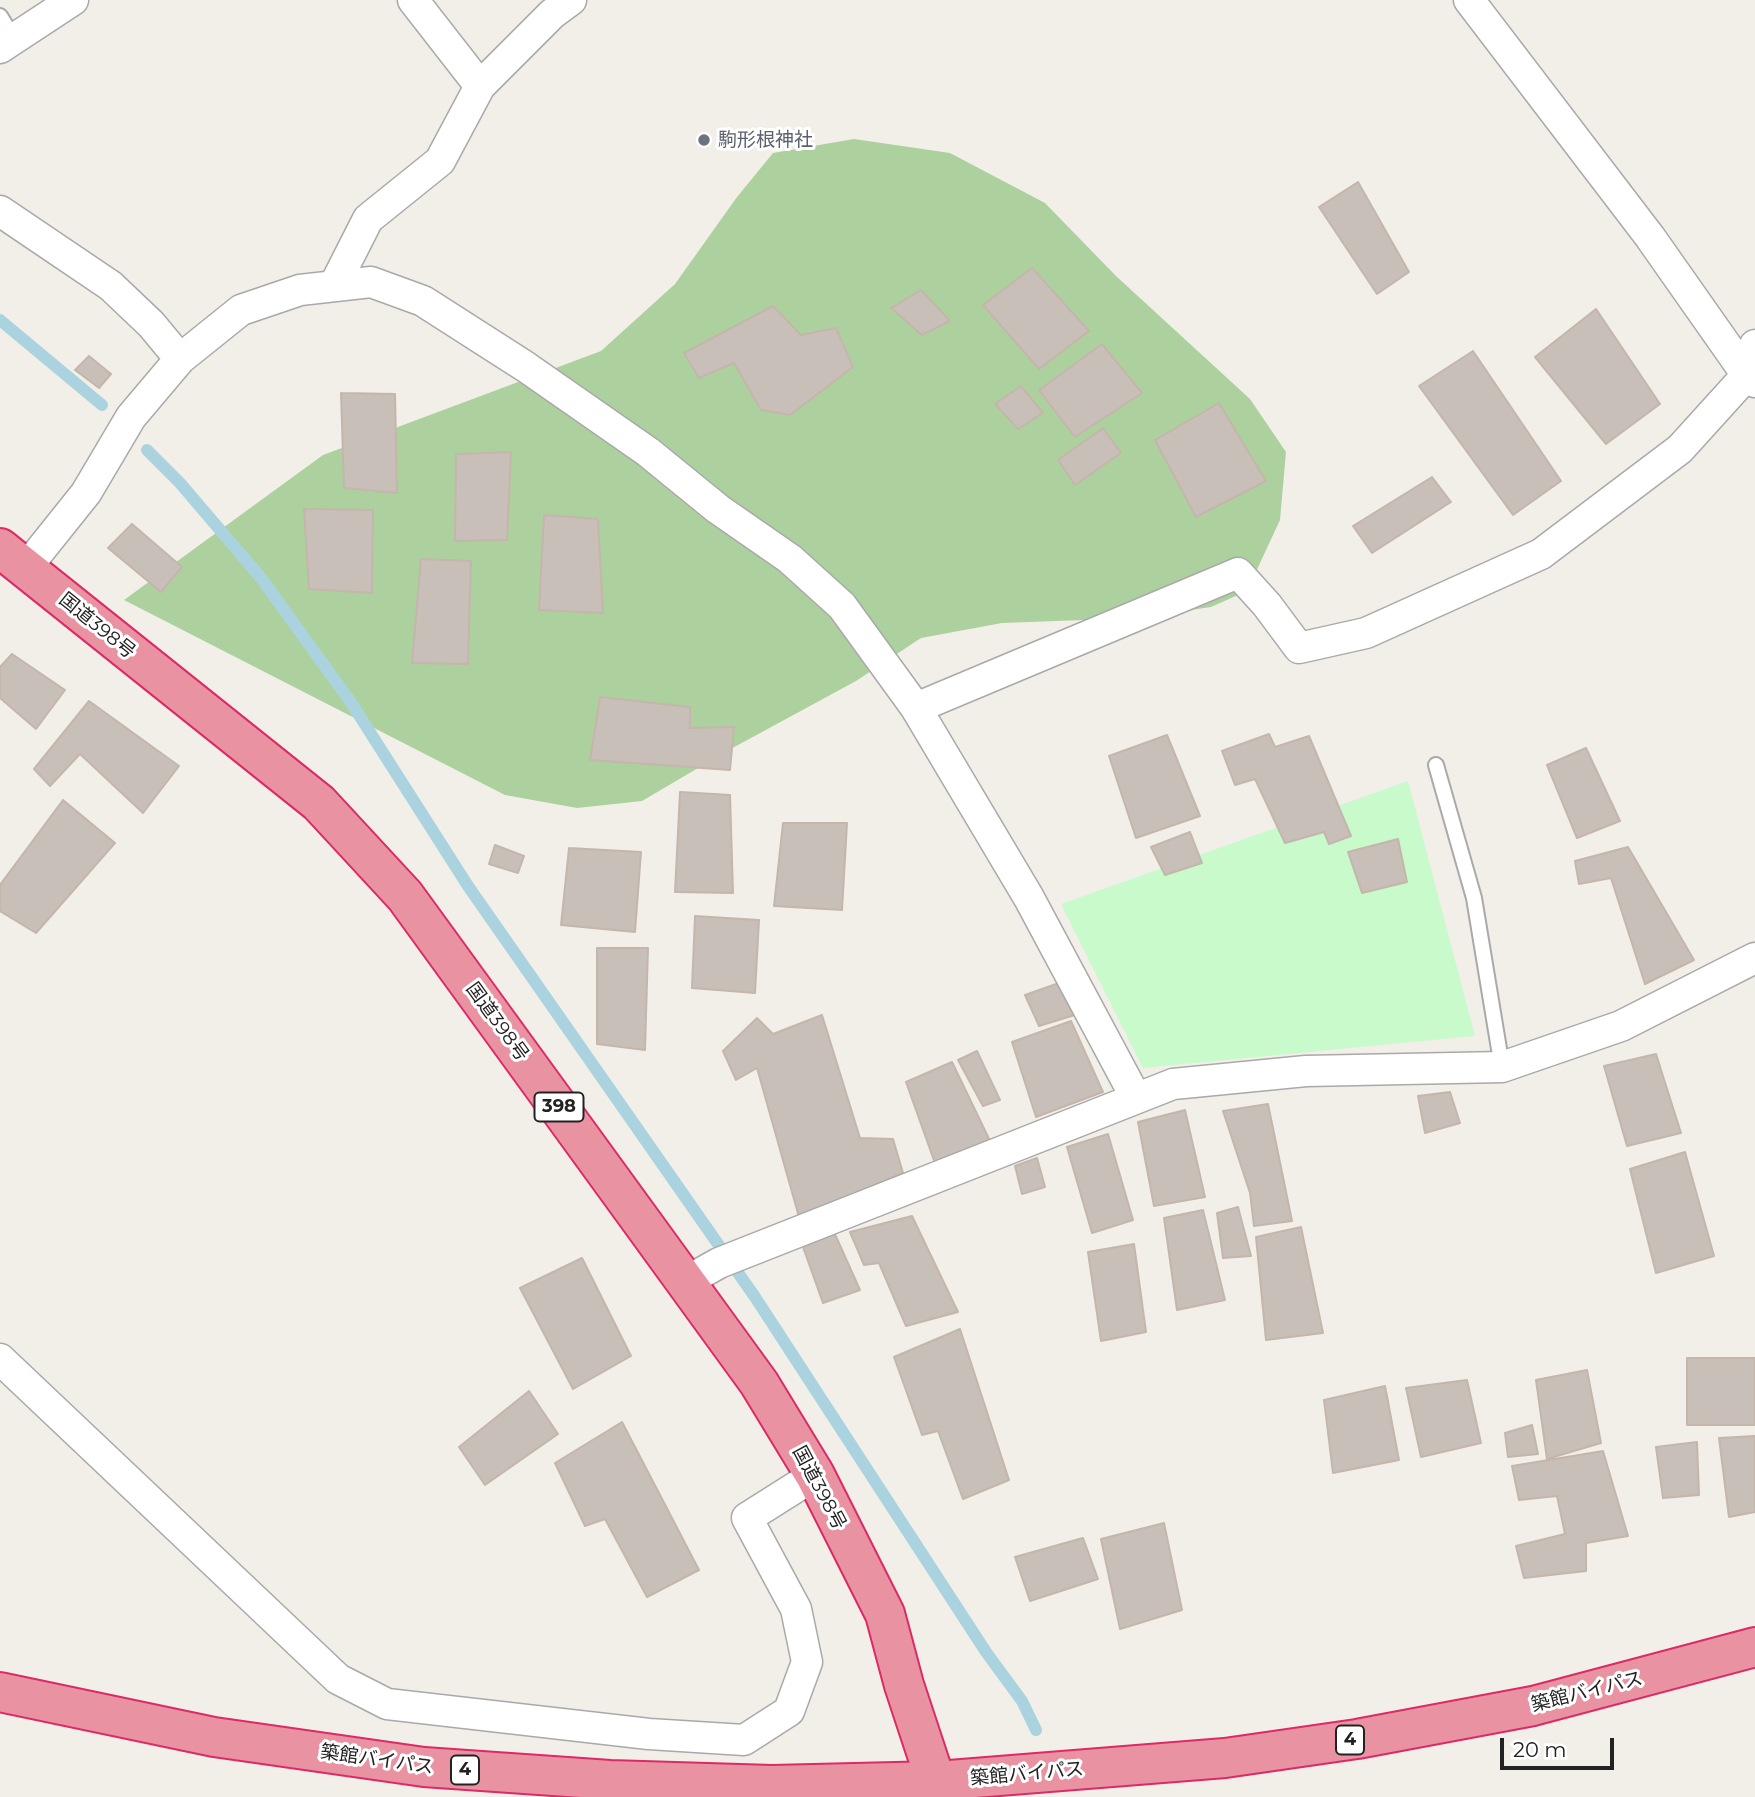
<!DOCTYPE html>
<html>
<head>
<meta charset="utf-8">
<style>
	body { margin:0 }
	#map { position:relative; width:1755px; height:1797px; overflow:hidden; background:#f2efe9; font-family:Montserrat,sans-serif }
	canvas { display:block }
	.scale { position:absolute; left:1500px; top:1738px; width:114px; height:32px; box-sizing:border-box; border:4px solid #222; border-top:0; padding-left:9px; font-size:21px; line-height:24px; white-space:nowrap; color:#222; -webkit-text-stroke:5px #fff; paint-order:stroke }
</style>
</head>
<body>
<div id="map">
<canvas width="1755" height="1797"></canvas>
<div class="scale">20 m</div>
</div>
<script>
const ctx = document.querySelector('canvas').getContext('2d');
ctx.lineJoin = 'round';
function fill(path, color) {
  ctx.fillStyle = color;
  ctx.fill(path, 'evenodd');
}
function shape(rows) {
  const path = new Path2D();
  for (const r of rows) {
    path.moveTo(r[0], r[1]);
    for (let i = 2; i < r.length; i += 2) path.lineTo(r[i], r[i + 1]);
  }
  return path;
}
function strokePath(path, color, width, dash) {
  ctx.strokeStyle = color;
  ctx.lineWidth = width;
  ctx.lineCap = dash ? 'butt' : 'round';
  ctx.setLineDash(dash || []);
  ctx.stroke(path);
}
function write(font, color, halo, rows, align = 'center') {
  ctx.font = font + ' Montserrat,"Noto Sans JP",sans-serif';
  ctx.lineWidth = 6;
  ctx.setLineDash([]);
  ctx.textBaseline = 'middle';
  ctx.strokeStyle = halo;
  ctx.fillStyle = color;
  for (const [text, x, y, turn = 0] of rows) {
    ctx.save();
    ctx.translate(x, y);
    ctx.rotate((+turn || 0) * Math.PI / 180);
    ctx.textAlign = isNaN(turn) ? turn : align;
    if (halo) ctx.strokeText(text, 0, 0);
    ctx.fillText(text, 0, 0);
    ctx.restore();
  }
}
const forest = shape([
	[854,139,950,153,1045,203,1116,276,1250,399,1286,452,1280,520,1247,591,1211,607,1138,618,1002,623,921,638,856,681,727,751,642,801,577,808,505,795,124,600,323,455,601,351,675,284,737,197,773,153]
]);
const park = shape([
	[1408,781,1475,1036,1143,1068,1061,904]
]);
const stream = shape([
	[0,320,102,405],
	[147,450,180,483,261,578,350,701,468,886,755,1297,986,1652,1022,1701,1036,1730]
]);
const building = shape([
	[1358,182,1409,272,1377,294,1319,207,1358,182],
	[1032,268,1089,331,1039,369,983,305,1032,268],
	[921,290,950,321,922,335,891,308,921,290],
	[773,306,801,335,836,328,853,367,790,415,761,410,734,363,699,378,684,353,773,306],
	[1596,309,1660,404,1606,444,1535,357,1596,309],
	[1102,344,1142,393,1075,437,1039,390,1102,344],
	[1473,351,1561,481,1513,515,1419,386,1473,351],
	[89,356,111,374,99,388,75,370,89,356],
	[1021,386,1043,413,1018,429,995,404,1021,386],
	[341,393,395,394,397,493,344,488,341,393],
	[1219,403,1266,481,1196,517,1155,440,1219,403],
	[1103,428,1121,453,1075,485,1058,460,1103,428],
	[511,452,507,540,455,541,456,454,511,452],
	[1432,477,1451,502,1372,553,1353,526,1432,477],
	[304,509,373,510,372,593,309,589,304,509],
	[544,515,598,519,603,613,539,610,544,515],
	[132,524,182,567,161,592,108,548,132,524],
	[421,559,471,561,468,664,412,663,421,559],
	[12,654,65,690,36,729,0,698,0,667,12,654],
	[600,697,690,707,690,728,734,727,730,770,590,760,600,697],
	[89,701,179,766,143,813,80,754,50,786,34,769,89,701],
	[1269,734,1275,747,1309,736,1351,836,1329,844,1324,832,1285,843,1255,779,1235,785,1222,751,1269,734],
	[1167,735,1200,816,1136,838,1109,756,1167,735],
	[1586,748,1620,821,1577,838,1547,765,1586,748],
	[680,792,730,795,733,893,675,892,680,792],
	[63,800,115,843,36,933,0,911,0,885,63,800],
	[783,823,847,823,842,910,774,906,783,823],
	[1190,832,1202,863,1165,875,1151,847,1190,832],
	[1398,839,1407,882,1362,893,1348,852,1398,839],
	[495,845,524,856,518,873,489,864,495,845],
	[1628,847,1694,960,1645,984,1611,878,1579,884,1575,861,1628,847],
	[569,848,641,852,635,932,561,925,569,848],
	[695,916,759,920,755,993,692,988,695,916],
	[597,948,648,948,645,1050,597,1044,597,948],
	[1062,982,1078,1014,1039,1026,1025,995,1062,982],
	[822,1015,860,1138,893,1139,903,1173,799,1217,757,1068,736,1080,723,1051,757,1018,773,1034,822,1015],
	[1071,1021,1103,1092,1036,1117,1012,1042,1071,1021],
	[977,1051,1000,1100,983,1106,958,1060,977,1051],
	[1656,1054,1681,1133,1627,1146,1604,1066,1656,1054],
	[952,1062,991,1143,936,1166,906,1082,952,1062],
	[1450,1092,1460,1123,1425,1133,1418,1096,1450,1092],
	[1268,1104,1292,1221,1254,1226,1250,1193,1223,1111,1268,1104],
	[1185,1110,1205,1197,1154,1206,1138,1122,1185,1110],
	[1108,1134,1133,1220,1092,1233,1067,1147,1108,1134],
	[1685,1152,1714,1256,1656,1273,1630,1169,1685,1152],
	[1037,1158,1045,1187,1022,1194,1015,1166,1037,1158],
	[1238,1207,1251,1256,1223,1258,1217,1213,1238,1207],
	[1203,1210,1225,1300,1177,1310,1164,1218,1203,1210],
	[912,1216,958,1312,906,1326,879,1263,864,1265,850,1232,912,1216],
	[1301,1227,1323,1333,1266,1340,1256,1237,1301,1227],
	[834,1232,860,1290,823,1303,803,1247,834,1232],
	[1134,1244,1146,1332,1101,1341,1088,1252,1134,1244],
	[582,1258,631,1356,573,1389,520,1288,582,1258],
	[960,1329,1009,1480,963,1499,938,1431,922,1435,894,1357,960,1329],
	[1687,1358,1755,1358,1755,1425,1687,1425,1687,1358],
	[1587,1370,1601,1443,1547,1459,1536,1380,1587,1370],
	[1467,1380,1481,1443,1421,1457,1406,1388,1467,1380],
	[1385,1386,1399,1460,1333,1473,1324,1400,1385,1386],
	[529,1391,558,1434,485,1485,459,1447,529,1391],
	[622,1422,699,1570,647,1597,605,1519,585,1526,555,1463,622,1422],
	[1532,1425,1538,1454,1508,1457,1505,1433,1532,1425],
	[1755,1436,1755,1512,1729,1517,1719,1438,1755,1436],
	[1697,1442,1699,1495,1663,1498,1656,1447,1697,1442],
	[1603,1451,1628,1536,1586,1543,1586,1571,1524,1578,1516,1546,1565,1534,1557,1496,1519,1500,1512,1466,1603,1451],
	[1164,1523,1182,1610,1120,1629,1101,1539,1164,1523],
	[1083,1538,1098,1579,1030,1601,1015,1557,1083,1538]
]);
const lane = shape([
	[0,16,14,39],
	[1436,765,1474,898,1502,1067]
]);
const street = shape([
	[413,0,480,86],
	[1469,0,1650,237,1747,375,1755,382],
	[0,48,73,0],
	[0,211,111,286,151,324,180,359],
	[334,286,368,219,440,161,480,86,552,14,571,0],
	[26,568,86,493,131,417,180,359,241,310,300,290,371,282,423,301,526,367,648,452,718,509,790,559,842,606,916,708,1029,898,1136,1098],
	[916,708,1238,573,1267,605,1299,648,1366,633,1541,554,1680,449,1747,375,1755,345],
	[687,1281,719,1263,1173,1084,1306,1071,1502,1067,1621,1026,1755,958],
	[0,1359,338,1679,387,1704,649,1734,744,1740,789,1711,807,1662,796,1609,747,1518,815,1475]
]);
const highway = shape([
	[0,548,319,803,405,896,759,1383,815,1475,885,1614,904,1685,941,1797],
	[0,1692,214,1737,424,1767,610,1780,772,1785,937,1781,1225,1758,1357,1739,1533,1706,1755,1647]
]);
const markers = [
	[704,140,7,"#6b7280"]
];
const shields = [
	[559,1107,49],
	[1350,1740,28],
	[465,1770,28]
];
const shieldNames = [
	["398",559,1107],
	["4",1350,1740],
	["4",465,1770]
];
const worshipNames = [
	["駒形根神社",718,140]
];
const streetNames = [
	["国道398号",97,626,39],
	["国道398号",497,1022,54],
	["国道398号",819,1488,62],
	["築館バイパス",1587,1692,-14],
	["築館バイパス",377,1760,8],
	["築館バイパス",1027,1774,-5]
];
fill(forest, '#add19e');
fill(park, '#c8facc');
strokePath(stream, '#aad3df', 12);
fill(building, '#c7bfb8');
strokePath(building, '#c4b6ab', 2);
strokePath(lane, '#a9a9a9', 18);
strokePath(street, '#a9a9a9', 33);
strokePath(highway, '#dc2a67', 42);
strokePath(lane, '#fff', 14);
strokePath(street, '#fff', 30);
strokePath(highway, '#e892a2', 38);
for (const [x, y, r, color] of markers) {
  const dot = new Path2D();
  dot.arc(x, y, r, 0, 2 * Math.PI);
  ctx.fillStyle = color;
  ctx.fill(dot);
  strokePath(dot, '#fff', 2.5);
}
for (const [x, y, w] of shields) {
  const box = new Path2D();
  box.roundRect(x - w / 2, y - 14.5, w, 29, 5);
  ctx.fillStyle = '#fff';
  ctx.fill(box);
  strokePath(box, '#222', 2);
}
write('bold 18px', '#222', null, shieldNames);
write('19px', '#5b616d', '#fff', worshipNames, 'left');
write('19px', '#222', '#fff', streetNames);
</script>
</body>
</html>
